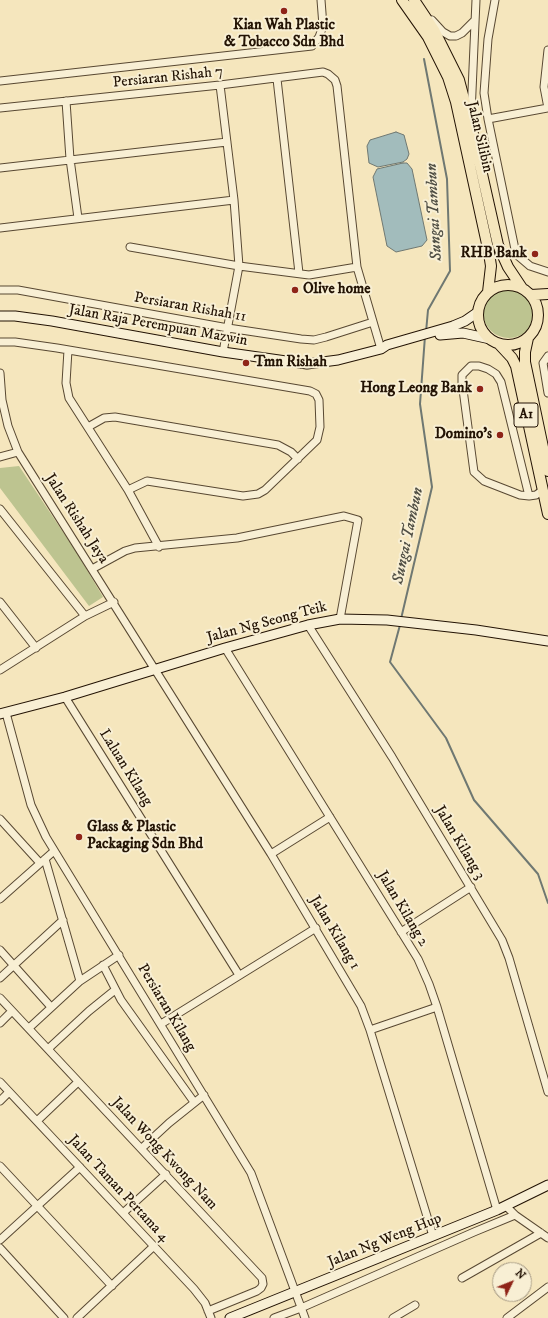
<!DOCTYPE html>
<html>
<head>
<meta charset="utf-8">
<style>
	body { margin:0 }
	#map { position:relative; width:548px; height:1318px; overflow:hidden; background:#f5e6bd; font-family:"IM FELL DW Pica",serif }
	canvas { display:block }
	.north { position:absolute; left:492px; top:1262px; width:40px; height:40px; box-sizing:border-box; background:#f8efd4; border:1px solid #a39781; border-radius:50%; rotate:47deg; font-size:11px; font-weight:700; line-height:16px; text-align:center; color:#231304 }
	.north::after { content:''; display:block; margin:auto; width:14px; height:18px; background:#8f2418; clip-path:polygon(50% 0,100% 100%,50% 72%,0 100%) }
</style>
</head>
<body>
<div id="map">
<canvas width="548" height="1318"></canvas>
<div class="north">N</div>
</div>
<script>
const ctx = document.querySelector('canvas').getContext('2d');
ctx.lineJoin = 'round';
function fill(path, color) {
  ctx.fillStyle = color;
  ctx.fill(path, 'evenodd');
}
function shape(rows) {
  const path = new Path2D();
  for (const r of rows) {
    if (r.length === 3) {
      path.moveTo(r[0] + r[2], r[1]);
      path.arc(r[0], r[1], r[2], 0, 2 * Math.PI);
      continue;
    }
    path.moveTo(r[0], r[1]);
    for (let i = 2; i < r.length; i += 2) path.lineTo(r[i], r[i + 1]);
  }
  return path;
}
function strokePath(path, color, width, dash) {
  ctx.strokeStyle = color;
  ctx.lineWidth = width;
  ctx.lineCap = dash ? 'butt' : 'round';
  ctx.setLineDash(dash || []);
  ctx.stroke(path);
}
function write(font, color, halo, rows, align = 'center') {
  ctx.font = font + ' "IM FELL DW Pica",serif';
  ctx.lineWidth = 4;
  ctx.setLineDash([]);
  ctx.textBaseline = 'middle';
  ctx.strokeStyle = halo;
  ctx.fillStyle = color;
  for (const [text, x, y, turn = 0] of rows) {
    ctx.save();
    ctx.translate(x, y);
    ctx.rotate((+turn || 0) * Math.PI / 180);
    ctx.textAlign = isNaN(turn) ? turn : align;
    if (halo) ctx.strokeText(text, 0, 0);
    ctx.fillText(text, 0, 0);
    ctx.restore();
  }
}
const green = shape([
	[509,312,26],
	[19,466,77,553,103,597,89,606,0,488,0,468]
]);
const water = shape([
	[396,132,404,135,409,154,407,159,403,162,378,167,369,163,367,146,370,140,396,132],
	[403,163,407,163,412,169,427,240,422,246,396,252,387,246,373,177,377,169,403,163]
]);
const stream = shape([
	[424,59,447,179,450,271,428,310,426,332],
	[401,619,432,487,420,404,425,336],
	[400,625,390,662,446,738,474,800,538,874,548,903]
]);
const street = shape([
	[495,0,488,39,484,93,488,119,516,254,530,266,548,272],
	[432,20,443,32,450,36,456,36,462,33,475,20],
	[548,50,544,87,548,108],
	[277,79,299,273],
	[0,81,312,46,319,37,323,26,321,0],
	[220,85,234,200,239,266,223,352],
	[66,101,70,159,78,218],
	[0,108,220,85,323,72,328,74,335,80,337,86,357,267,381,349],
	[471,114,476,0],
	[488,119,548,108],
	[0,168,227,142],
	[0,228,234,200],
	[130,247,239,266,309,275,357,267],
	[0,290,18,290,228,328,301,339,314,340,326,337,373,322],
	[0,342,15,342,57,348,310,391,316,394,319,400,320,427,317,440,265,490,258,494,243,496,147,481,128,490],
	[68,350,66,383,69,398,128,490,159,547],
	[548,356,543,363,548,393],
	[0,373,2,400,8,426,18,452,271,854,361,1006,370,1030,433,1236],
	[88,427,104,418,115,417,278,445,291,452,298,459],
	[0,457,18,452],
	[529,496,501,382,496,374,488,369,479,366,471,366,462,375,462,382,474,472,484,481,520,495,529,496,536,495,543,490],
	[0,509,85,616],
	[92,569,125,551,135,548,237,538,344,516,358,520,340,619],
	[0,602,36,648],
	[308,625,392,757,502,940,509,958,548,1092],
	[225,648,418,959,429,984,437,1007,497,1210],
	[0,670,85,616,114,602],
	[65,697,239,975],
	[6,713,31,805,46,837,251,1173,305,1318],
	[0,819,40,863],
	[271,854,330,817],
	[45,859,80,981],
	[0,899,54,851],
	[401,932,471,887],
	[0,950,51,1007],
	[103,965,121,1000,194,1102],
	[0,978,63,920],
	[0,998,262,1278,263,1284,261,1288,257,1291,208,1311],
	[0,1023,12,1011],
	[161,1024,316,928],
	[29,1028,80,981,119,955],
	[370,1030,437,1007],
	[48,1049,89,1011,115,990],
	[0,1082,194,1289,205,1303,211,1318],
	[0,1101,9,1092],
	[37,1121,78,1082],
	[142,1148,169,1123,204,1095],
	[0,1166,112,1286],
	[506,1206,515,1215,548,1238],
	[123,1213,166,1174],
	[0,1240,80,1167],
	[0,1248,64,1318],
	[462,1278,541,1233],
	[77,1318,154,1246],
	[274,1318,301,1308,474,1232,515,1215],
	[393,1318,415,1305],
	[507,1318,548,1287]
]);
const secondary = shape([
	[0,316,15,316,52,321,223,352,307,364,338,360,381,349,387,345,453,326,465,321,478,312],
	[440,335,463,333,490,339],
	[0,714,65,697,225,648,308,625,340,619,387,620,476,630,548,641],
	[230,1318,497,1210,548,1185]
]);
const primary = shape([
	[402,0,428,37,448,77,456,102,489,253,491,266,488,292],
	[414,0,434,30,459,80,471,125,498,245,508,267,522,288],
	[508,315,30],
	[531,295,548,294],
	[528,338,525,352,525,362,548,471],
	[499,344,512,358,516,366,548,514]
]);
const markers = [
	[284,11,4,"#8f2418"],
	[535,254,4,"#8f2418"],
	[295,290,4,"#8f2418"],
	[246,363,4,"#8f2418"],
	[480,389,4,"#8f2418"],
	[500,435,4,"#8f2418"],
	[79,837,4,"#8f2418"]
];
const shields = [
	[526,415,24]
];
const shieldNames = [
	["A1",526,415]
];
const poiNames = [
	["Kian Wah Plastic",284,26,"center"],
	["& Tobacco Sdn Bhd",284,43,"center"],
	["RHB Bank",527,254],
	["Olive home",303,290,"left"],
	["Tmn Rishah",254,363,"left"],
	["Hong Leong Bank",472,389],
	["Domino's",492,435],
	["Glass & Plastic",87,828,"left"],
	["Packaging Sdn Bhd",87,845,"left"]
];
const streetNames = [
	["Persiaran Rishah 7",168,78,-6],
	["Jalan Silibin",479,137,77],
	["Persiaran Rishah 11",190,308,10],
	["Jalan Raja Perempuan Mazwin",158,326,10],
	["Jalan Rishah Jaya",76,519,57],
	["Jalan Ng Seong Teik",267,623,-15],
	["Laluan Kilang",125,768,58],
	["Jalan Kilang 3",459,843,59],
	["Jalan Kilang 2",402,909,59],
	["Jalan Kilang 1",334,933,59],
	["Persiaran Kilang",166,1008,59],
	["Jalan Wong Kwong Nam",164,1154,47],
	["Jalan Taman Pertama 4",118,1189,47],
	["Jalan Ng Weng Hup",385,1241,-22]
];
const waterNames = [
	["Sungai Tambun",435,212,-93],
	["Sungai Tambun",409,536,-78]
];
fill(green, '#bdc490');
fill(water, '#a2bcbc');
strokePath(water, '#6f7872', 1);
strokePath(stream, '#6f7872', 2);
strokePath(street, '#584832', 9);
strokePath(secondary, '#231304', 11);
strokePath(primary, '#231304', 12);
strokePath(street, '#f8efd4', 7);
strokePath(secondary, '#f8efd4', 9);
strokePath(primary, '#f5e6bd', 10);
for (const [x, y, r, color] of markers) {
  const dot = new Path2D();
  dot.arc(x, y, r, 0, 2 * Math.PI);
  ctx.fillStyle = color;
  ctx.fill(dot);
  strokePath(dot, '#f8efd4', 1.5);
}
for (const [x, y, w] of shields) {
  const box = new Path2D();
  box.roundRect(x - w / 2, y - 12, w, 24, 3);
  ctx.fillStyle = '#f8efd4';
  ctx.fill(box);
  strokePath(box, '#231304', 1);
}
write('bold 14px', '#231304', null, shieldNames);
write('bold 15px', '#231304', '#f8efd4', poiNames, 'right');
write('15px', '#231304', '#f8efd4', streetNames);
write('italic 16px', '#4f4e44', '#f8efd4', waterNames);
</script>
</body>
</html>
